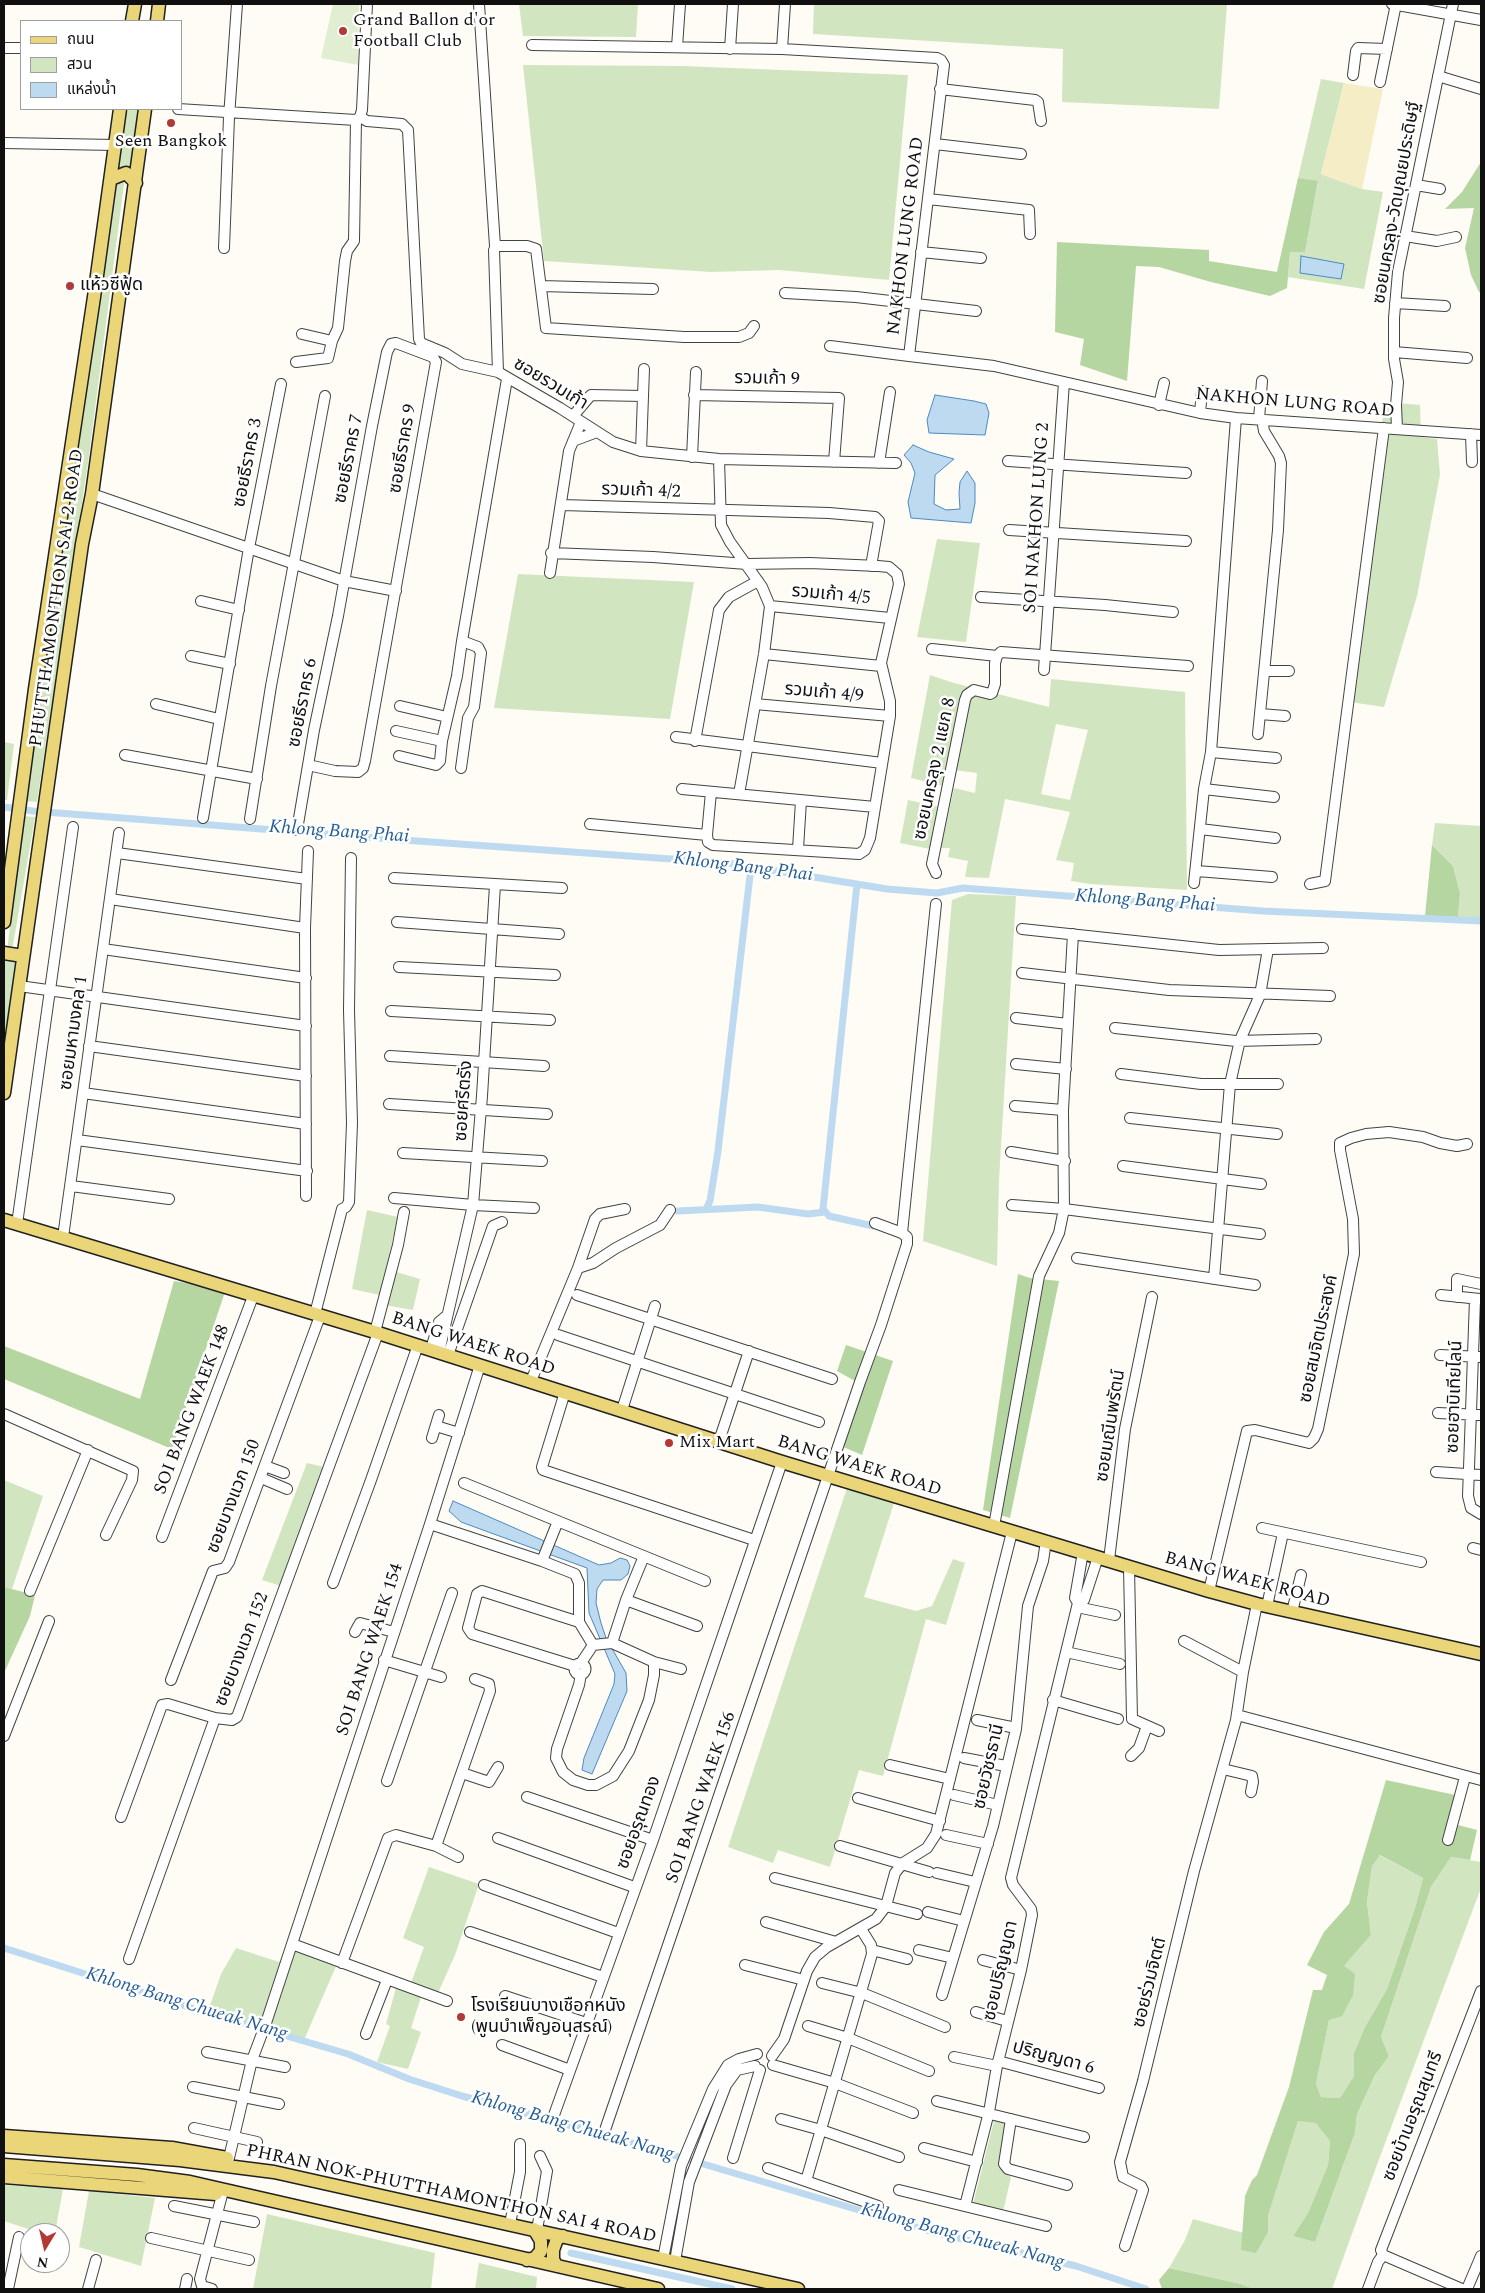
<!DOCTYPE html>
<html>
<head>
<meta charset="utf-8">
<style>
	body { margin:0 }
	#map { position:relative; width:1485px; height:2293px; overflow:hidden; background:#fefcf4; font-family:Spectral,"Noto Sans Thai",serif }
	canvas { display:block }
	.frame { position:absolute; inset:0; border:5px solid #101010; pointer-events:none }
	.legend { position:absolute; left:20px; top:20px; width:162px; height:90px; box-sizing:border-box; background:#fff; border:1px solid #9f9f9f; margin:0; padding:6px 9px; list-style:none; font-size:15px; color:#101010 }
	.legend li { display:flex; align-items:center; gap:10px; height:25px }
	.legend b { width:25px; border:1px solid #9f9f9f }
	.north { position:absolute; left:20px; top:2223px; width:50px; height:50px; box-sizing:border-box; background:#fff; border:1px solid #9f9f9f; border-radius:50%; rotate:189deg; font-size:14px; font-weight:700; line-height:20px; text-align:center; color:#101010 }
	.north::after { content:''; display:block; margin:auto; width:18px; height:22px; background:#b23936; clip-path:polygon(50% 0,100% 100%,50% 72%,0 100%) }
</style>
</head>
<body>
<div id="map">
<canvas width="1485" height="2293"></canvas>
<div class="frame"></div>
<ul class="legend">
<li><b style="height:6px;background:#ead678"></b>ถนน</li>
<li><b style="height:14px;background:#d1e6c0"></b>สวน</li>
<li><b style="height:14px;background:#bedaf0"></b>แหล่งน้ำ</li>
</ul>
<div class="north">N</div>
</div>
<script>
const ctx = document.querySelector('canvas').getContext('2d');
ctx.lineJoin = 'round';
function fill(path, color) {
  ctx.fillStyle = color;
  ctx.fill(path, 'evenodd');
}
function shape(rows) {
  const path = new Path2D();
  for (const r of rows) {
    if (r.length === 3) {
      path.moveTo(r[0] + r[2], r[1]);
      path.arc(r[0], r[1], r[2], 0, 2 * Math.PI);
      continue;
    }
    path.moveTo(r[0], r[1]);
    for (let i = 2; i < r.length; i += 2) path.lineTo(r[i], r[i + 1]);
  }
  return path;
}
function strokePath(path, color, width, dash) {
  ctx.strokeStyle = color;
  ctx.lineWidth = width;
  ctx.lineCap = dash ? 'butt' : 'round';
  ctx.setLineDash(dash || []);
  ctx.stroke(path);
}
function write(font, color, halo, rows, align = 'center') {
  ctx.font = font + ' Spectral,"Noto Sans Thai",serif';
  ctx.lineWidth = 5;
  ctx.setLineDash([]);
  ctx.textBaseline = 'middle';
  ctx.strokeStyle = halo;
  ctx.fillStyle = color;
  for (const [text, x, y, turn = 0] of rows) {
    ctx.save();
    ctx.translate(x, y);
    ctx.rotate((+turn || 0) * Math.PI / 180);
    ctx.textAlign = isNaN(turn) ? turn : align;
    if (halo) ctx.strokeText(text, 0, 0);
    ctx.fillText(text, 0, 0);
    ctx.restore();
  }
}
const green = shape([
	[519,4,638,4,636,37,523,36],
	[814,4,1227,4,1219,109,1062,102,1063,49,813,34],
	[523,65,682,66,908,75,889,280,779,270,711,272,544,261],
	[1321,79,1344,83,1321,174,1362,189,1383,192,1364,289,1288,277,1290,252,1305,252,1318,182,1298,178],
	[130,109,138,109,140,113,131,168,118,169,126,113],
	[125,176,88,463,37,802,25,801,78,430,116,183],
	[1386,402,1420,405,1421,437,1437,439,1440,475,1417,596,1384,707,1343,701,1377,448],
	[937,539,980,543,966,642,917,637],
	[518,574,694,582,670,719,494,708],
	[930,675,954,683,1049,707,1051,679,1185,692,1187,890,1090,884,1071,881,1074,863,1056,860,1070,812,1005,799,989,878,965,877,968,861,948,857,950,848,941,848,954,788,975,793,977,773,946,769,944,786,911,778],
	[1056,724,1088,730,1070,800,1041,794],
	[4,742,14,744,7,800,4,800],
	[908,800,940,807,930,849,900,843],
	[23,816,35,817,13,945,11,947,8,947,8,943],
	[1435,823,1481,826,1481,919,1458,917,1460,893,1453,866,1432,845],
	[968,894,1016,896,999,1180,997,1266,923,1241,952,900],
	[4,955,16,960,4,1041],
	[367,1210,398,1217,380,1295,352,1289],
	[393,1271,420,1279,413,1310,384,1305],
	[307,1463,324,1467,281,1586,262,1580],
	[4,1480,43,1496,12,1589,4,1587],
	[847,1488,894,1503,864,1597,916,1611,932,1606,953,1559,965,1563,946,1625,926,1619,883,1776,859,1770,830,1867,778,1850,773,1863,728,1847],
	[1379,1855,1423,1878,1415,1908,1387,1989,1365,2027,1354,2053,1354,2076,1340,2098,1321,2097,1316,2084,1329,2020,1344,1966,1371,1935,1367,1902,1372,1866],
	[1451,1857,1481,1862,1481,1888,1378,2162,1332,2289,1254,2289,1241,2284,1169,2268,1185,2240,1193,2219,1244,2233,1241,2250,1268,2232,1268,2216,1298,2121,1316,2122,1330,2141,1328,2165,1308,2213,1293,2236,1315,2242,1355,2133,1357,2114,1375,2075,1389,2056,1381,2037,1431,1887],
	[429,1867,479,1884,455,1955,438,1993,411,1983,424,1947,403,1938],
	[289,1943,337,1964,304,2040,206,2017,221,1974,236,1948,279,1962],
	[396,1988,421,1997,411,2028,421,2032,408,2069,377,2062,390,2026,386,2024],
	[998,2119,1009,2124,998,2167,1011,2177,1003,2212,973,2204,994,2121],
	[4,2185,63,2189,55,2233,40,2233,4,2221],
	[89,2191,155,2198,141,2266,79,2247],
	[267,2214,435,2253,431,2289,253,2289],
	[479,2263,537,2277,536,2289,475,2289]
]);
const forest = shape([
	[1481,162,1481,293,1479,292,1471,275,1465,248,1474,208,1445,209,1462,192],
	[1298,178,1318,181,1305,252,1290,252,1287,288,1270,296,1211,282,1159,267,1136,266,1127,381,1080,365,1084,339,1055,332,1057,242,1209,250,1209,261,1277,272],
	[1432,845,1453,866,1460,893,1458,917,1425,916],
	[1018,1274,1030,1278,1059,1281,1010,1518,983,1510],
	[174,1281,226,1289,172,1449,4,1379,4,1346,140,1399],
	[846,1345,893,1361,862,1455,834,1443,855,1381,837,1371],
	[4,1587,35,1595,30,1616,4,1673],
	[1386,1780,1455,1795,1458,1825,1477,1830,1470,1860,1451,1857,1431,1887,1381,2037,1389,2056,1375,2075,1357,2114,1355,2133,1315,2242,1293,2236,1308,2213,1328,2165,1330,2141,1316,2123,1298,2121,1268,2216,1268,2232,1256,2253,1241,2250,1245,2196,1252,2180,1257,2175,1289,2087,1313,1990,1322,1990,1327,1975,1307,1965,1324,1932,1349,1904],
	[1380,1855,1423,1878,1415,1908,1387,1989,1365,2027,1354,2053,1354,2076,1340,2098,1321,2097,1316,2084,1329,2020,1342,2016,1353,1995,1355,1974,1344,1966,1371,1935,1367,1902,1372,1866],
	[1169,2268,1241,2284,1254,2289,1162,2289,1159,2280]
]);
const sand = shape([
	[1344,83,1383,89,1362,189,1321,174]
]);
const pitch = shape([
	[333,4,359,4,358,65,321,58]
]);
const water = shape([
	[1301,256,1344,264,1341,279,1300,273,1301,256],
	[935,395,974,401,986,404,989,413,985,435,929,433,927,420,935,395],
	[913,445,929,452,954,459,935,475,934,504,946,510,960,509,959,493,960,482,967,471,975,483,975,503,971,523,911,518,908,502,915,473,911,463,904,455,913,445],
	[453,1501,599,1565,611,1563,620,1558,627,1560,630,1566,628,1574,621,1580,603,1580,597,1589,596,1603,601,1623,606,1638,626,1673,627,1691,592,1774,582,1770,584,1758,614,1684,615,1674,589,1613,587,1568,461,1522,449,1511,453,1501]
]);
const canal = shape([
	[4,807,33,811,389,839,728,863,887,889,937,893,963,888,1263,911,1481,921],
	[857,884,823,1209,829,1216,873,1226],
	[706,1209,710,1201,718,1151,751,867],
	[678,1211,758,1207,808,1214,825,1212],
	[4,1948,198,2010,348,2054,409,2079,462,2096,602,2134,933,2232,1076,2266,1146,2289],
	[571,2253,732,2289]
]);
const minor = shape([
	[479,4,495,246,527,246,536,249,546,328,684,337,739,337,749,333,754,326],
	[1392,4,1481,20],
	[532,45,782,49,937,58,941,60,944,65,909,356,994,366,1200,413,1236,418,1481,435],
	[677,47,680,4],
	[4,48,21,48],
	[730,49,733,4],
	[782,49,785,4],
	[1353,75,1356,51,1358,48,1387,49],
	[1438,76,1481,89],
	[1380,82,1396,4],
	[940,89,1035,100,1038,102,1041,121],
	[178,109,356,120,360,117,362,110,367,4],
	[360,117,367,121,402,124,408,130,419,339,421,343,445,353,462,364,498,372,560,408,613,442,641,451,719,459,896,463],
	[4,143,115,145],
	[935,144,1021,154],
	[1416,185,1440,189],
	[928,199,1029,210,1030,234],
	[1405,236,1437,241,1456,237],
	[224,248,229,117,237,4],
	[494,250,498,372],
	[921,252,981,258],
	[541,286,653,289],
	[785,293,856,297,976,311],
	[1395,303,1445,306],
	[302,334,332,341,338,328,345,261,347,251,354,241,356,120],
	[830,346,909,356],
	[1394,352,1467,358],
	[296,362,328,358,332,341],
	[694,395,839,398,834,462],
	[1159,405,1164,383],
	[1200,413,1202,391],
	[573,416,591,395,643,396],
	[1259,419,1262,381],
	[1397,429,1396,405,1398,382,1394,359,1394,318,1398,272,1453,4],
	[1471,434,1472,462],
	[573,441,597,432],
	[641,451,644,369],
	[692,457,696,372],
	[719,459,721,525,730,542,762,587,770,606,764,654,739,794],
	[1008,461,1186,473],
	[879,463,890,392],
	[92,494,344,581,396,591],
	[562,505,829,513,875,517,879,521,871,566],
	[1009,530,1186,541],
	[551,553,653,557,747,564,810,563,878,566,889,567,897,574,899,584,881,663,890,701,890,716,870,838,865,850,859,854,713,845,708,842,707,835],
	[550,573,569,451,581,422],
	[981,597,1105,605,1173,612],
	[201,601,239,610],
	[770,606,890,618],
	[932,649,997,656],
	[764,654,881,666],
	[191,656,230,664],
	[1044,670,1064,382],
	[1265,671,1289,671],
	[156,704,219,719],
	[755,704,890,716],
	[400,706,447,717],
	[1260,714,1285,716],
	[396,731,442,741],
	[1258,734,1278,530,1281,463,1279,456,1264,431,1262,419],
	[676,737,882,763],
	[695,741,719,610,729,597,758,581],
	[1211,752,1276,758],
	[125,755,257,779],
	[399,756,436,765,440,761,442,741,457,676,462,641,507,379],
	[461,768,468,718,474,707,481,653,478,647,462,641],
	[682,789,875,807],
	[1204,789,1274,797],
	[203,818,249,548,281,384],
	[250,819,271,686,325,396],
	[590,824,707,835,711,792],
	[1200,829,1275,838],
	[297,830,314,730,338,616,372,426,387,352,391,344,396,343,433,357,436,362,365,761,363,768,358,772,335,771,308,765],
	[798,849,801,801],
	[117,853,307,879],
	[1197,871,1272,877],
	[936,873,932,864,965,700,967,695,974,690,990,694,992,693,995,684,995,663,997,656,1001,652,1188,666],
	[394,878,562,888],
	[1194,883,1204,789,1211,752,1236,418],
	[1310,884,1325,881,1384,428],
	[110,899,305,928],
	[397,922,559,934],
	[1022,929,1219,950,1323,948],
	[103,949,306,978],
	[399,967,555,975],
	[1022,973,1169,990,1330,996],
	[19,986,306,1026],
	[391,1011,550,1020],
	[1016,1018,1068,1024],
	[1115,1028,1236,1041,1316,1039],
	[89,1046,306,1076],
	[390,1056,544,1066],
	[1016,1064,1066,1069],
	[1121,1074,1201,1084,1278,1084],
	[83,1093,306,1124],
	[389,1104,547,1114],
	[1015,1106,1063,1110],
	[1130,1118,1277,1134],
	[77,1140,307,1171],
	[1011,1152,1065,1161],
	[403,1153,542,1161],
	[1123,1166,1261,1184],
	[71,1186,169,1199],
	[306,1196,305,928,308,851],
	[394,1198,473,1205,534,1208],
	[1012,1205,1064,1209,1260,1234],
	[17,1224,73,827],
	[902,1233,936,904],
	[63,1237,119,833],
	[1077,1258,1255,1285],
	[578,1268,593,1263,616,1248,660,1225,670,1210],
	[1214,1279,1230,1084,1240,1040,1260,995,1268,949],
	[577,1295,832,1379],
	[1441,1295,1480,1299],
	[1457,1297,1457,1279,1481,1284],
	[1475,1299,1468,1496,1471,1508,1481,1514],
	[315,1314,342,1209,346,1207,349,1202,352,1123,349,1010,351,858],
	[375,1332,398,1245,404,1212],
	[558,1335,819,1422],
	[431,1349,439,1322,445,1317],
	[439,1352,473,1205,482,1096,495,885],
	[448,1355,493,1226,502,1222],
	[1440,1355,1481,1357],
	[531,1381,578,1268,595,1219,600,1214,625,1209],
	[565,1392,542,1467,543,1470,754,1540],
	[622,1410,655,1306],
	[1438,1413,1481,1415],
	[4,1414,133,1471,132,1480,106,1535],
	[436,1426,459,1433],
	[432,1438,439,1415],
	[719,1441,749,1351],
	[265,1466,284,1473],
	[1436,1472,1481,1475],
	[261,1478,287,1489],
	[464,1483,705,1581],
	[430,1524,542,1561,575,1574,579,1583,579,1622,593,1645,612,1643,626,1600,644,1556],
	[994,1526,1039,1276,1059,1233,1064,1209,1063,1110,1073,934],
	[1262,1528,1421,1562],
	[162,1537,252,1299,257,1296],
	[1473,1548,1481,1550],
	[1109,1560,1125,1429,1152,1297],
	[542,1561,558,1521],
	[1129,1567,1132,1719,1159,1731],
	[333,1583,371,1480,418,1345],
	[30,1591,88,1450],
	[1209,1591,1247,1431,1255,1430,1309,1443,1314,1438,1318,1429,1354,1254,1353,1219,1340,1150,1340,1143,1351,1138,1366,1134,1389,1132,1423,1137,1440,1143,1457,1146,1467,1144],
	[626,1600,697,1626],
	[1078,1603,1084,1600,1098,1557],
	[1267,1606,1283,1533],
	[1077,1607,1115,1615],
	[1292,1612,1301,1575],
	[355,1632,360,1623,394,1632],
	[1184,1641,1243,1672],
	[1066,1652,1120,1664],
	[384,1660,441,1677],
	[654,1662,681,1669],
	[581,1663,593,1645],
	[580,1669,5.5],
	[575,1666,472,1634,468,1628,477,1594,482,1591,579,1622],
	[581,1674,579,1685,557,1749,556,1758,563,1772,573,1780,588,1785,596,1785,613,1776,629,1751,649,1700,654,1675,654,1662,612,1643],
	[171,1680,213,1571,225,1568,229,1562,320,1316],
	[1053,1700,1118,1719],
	[1237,1715,1481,1780],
	[977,1720,1016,1728],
	[4,1736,49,1621],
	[1131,1756,1139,1748,1147,1726],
	[964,1758,1006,1766],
	[890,1765,950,1779],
	[1223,1769,1252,1776,1253,1782,1251,1792],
	[462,1773,489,1782,498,1767],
	[387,1781,452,1593],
	[954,1795,998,1805],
	[527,1797,653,1840],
	[858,1798,940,1821],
	[121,1817,162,1705,168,1704,215,1718],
	[946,1835,988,1844],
	[498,1838,634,1887],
	[1448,1840,1465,1777],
	[436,1846,490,1691,489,1684,475,1679],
	[840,1846,929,1872],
	[937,1873,975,1882],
	[775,1878,917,1914],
	[484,1885,618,1933],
	[928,1912,964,1921],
	[766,1922,836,1942],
	[470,1932,603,1977],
	[292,1944,447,2001],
	[872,1950,907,1959],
	[919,1950,953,1958],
	[129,1959,215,1718,232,1720,237,1717,378,1333],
	[983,1960,1021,1970],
	[342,1963,388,1838,396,1835,436,1846,458,1857],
	[745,1965,804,1980],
	[822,1983,862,1993,945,2027],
	[942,1995,993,1826,1016,1729,1028,1606,1043,1561,1046,1541],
	[505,1996,586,2023],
	[976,2012,1007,2021],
	[808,2026,848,2038,929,2071],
	[366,2034,387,1980],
	[502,2045,570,2070],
	[207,2052,285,2067],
	[772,2056,784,2039,807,1971,815,1957,827,1947,876,1919,886,1906,895,1873,903,1863,927,1848,936,1834,1012,1532],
	[954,2057,997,2066],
	[998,2061,1099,2088],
	[773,2065,835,2083,913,2113],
	[193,2087,279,2104],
	[937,2101,1084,2137],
	[554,2115,653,1840,782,1462],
	[781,2119,821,2130,899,2157],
	[1011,2119,1004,2164,1008,2169,1067,2185],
	[194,2128,257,2142],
	[605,2130,860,1382,881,1325,907,1244,907,1237,902,1233,875,1223],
	[924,2148,977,2162],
	[229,2158,252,2060,266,2023,430,1524,480,1365],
	[733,2158,760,2070],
	[768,2168,878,2206],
	[806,2181,872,1954,871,1945,861,1929],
	[899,2190,1046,2226],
	[174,2206,254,2222],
	[965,2206,989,2112,997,2066,1021,1970,1032,1915,1031,1909,1013,1885,1011,1878,1078,1603,1075,1598,1083,1552],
	[510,2224,520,2172,520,2144],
	[537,2230,547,2171,540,2156],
	[151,2238,249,2260],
	[1125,2246,1143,2190,1141,2186,1123,2177,1120,2162,1143,2081,1194,1871,1236,1720,1243,1672,1257,1604],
	[663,2259,681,2166,713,2089,728,2065,739,2059,757,2054],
	[675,2261,689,2182,726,2085,737,2070,755,2066],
	[8,2289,19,2237],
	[88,2289,96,2260],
	[185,2289,187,2279],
	[212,2289,202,2286,200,2279,222,2195],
	[1368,2289,1378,2262,1383,2255],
	[1462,2289,1383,2255,1381,2250,1481,1991],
	[1467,2289,1481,2256]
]);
const major = shape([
	[132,21,135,4],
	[157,21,159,4],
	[111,179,126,173,136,183],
	[4,922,35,689,94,297,120,109],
	[4,953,23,956],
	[4,1093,82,544,92,494,145,109],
	[4,1220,375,1332,782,1462,1209,1591,1257,1604,1481,1654],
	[4,2136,172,2148,227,2158],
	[4,2146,180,2160,274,2172,798,2289],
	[4,2165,137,2175,190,2182,658,2289],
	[4,2177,216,2194],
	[527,2260,535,2258,541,2251,541,2241,534,2229],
	[557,2266,553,2260,553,2250,557,2239,563,2236]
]);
const markers = [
	[343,31,5,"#b23936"],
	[171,123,5,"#b23936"],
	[70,286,5,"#b23936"],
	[669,1443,5,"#b23936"],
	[461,2017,5,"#b23936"]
];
const poiNames = [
	["Grand Ballon d'or",353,21],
	["Football Club",353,42],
	["Seen Bangkok",171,142,"center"],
	["แห้วซีฟู้ด",80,286],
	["Mix Mart",679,1443],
	["โรงเรียนบางเชือกหนัง",471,2007],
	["(พูนบำเพ็ญอนุสรณ์)",471,2028]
];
const streetNames = [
	["ซอยนครลุง-วัดบุณยประดิษฐ์",1398,203,-80],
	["NAKHON LUNG ROAD",907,236,-83],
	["รวมเก้า 9",767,380,1],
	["ซอยรวมเก้า",550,385,31],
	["NAKHON LUNG ROAD",1295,404,5],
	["ซอยธีราคร 9",404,449,-80],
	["ซอยธีราคร 7",350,459,-79],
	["ซอยธีราคร 3",249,463,-79],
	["รวมเก้า 4/2",641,492,2],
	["SOI NAKHON LUNG 2",1038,518,-86],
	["รวมเก้า 4/5",831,596,5],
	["PHUTTHAMONTHON SAI 2 ROAD",58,598,-82],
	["รวมเก้า 4/9",824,694,5],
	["ซอยธีราคร 6",304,703,-79],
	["ซอยนครลุง 2 แยก 8",936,769,-78],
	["ซอยมหามงคล 1",75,1033,-82],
	["ซอยศรีตรัง",465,1101,-86],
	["ซอยสมจิตประสงค์",1320,1339,-78],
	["BANG WAEK ROAD",473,1345,18],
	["ซอยฮาบิเทียไลน์",1456,1397,-88],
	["SOI BANG WAEK 148",193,1410,-69],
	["ซอยมณีนพรัตน์",1112,1426,-81],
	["BANG WAEK ROAD",859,1467,17],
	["ซอยบางแวก 150",235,1497,-69],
	["BANG WAEK ROAD",1247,1581,15],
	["ซอยบางแวก 152",243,1650,-69],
	["SOI BANG WAEK 154",371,1650,-72],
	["ซอยวัชรธานี",990,1767,-77],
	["SOI BANG WAEK 156",702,1798,-71],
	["ซอยอรุณทอง",640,1823,-70],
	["ซอยปริญญดา",1002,1971,-77],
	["ซอยร่วมจิตต์",1151,1983,-76],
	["ปริญญดา 6",1053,2059,15],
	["ซอยบ้านอรุณสุนทรี",1414,2117,-69],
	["PHRAN NOK-PHUTTHAMONTHON SAI 4 ROAD",451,2195,12]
];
const waterNames = [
	["Khlong Bang Phai",339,833,4],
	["Khlong Bang Phai",743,868,7],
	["Khlong Bang Phai",1145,902,4],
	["Khlong Bang Chueak Nang",186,2005,17],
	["Khlong Bang Chueak Nang",572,2127,16],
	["Khlong Bang Chueak Nang",962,2237,15]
];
fill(green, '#d1e6c0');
fill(forest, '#b5d5a1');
fill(sand, '#f5edc5');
fill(pitch, '#e2eed1');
fill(water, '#bedaf0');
strokePath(water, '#4c8abf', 1);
strokePath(canal, '#bedaf0', 7);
strokePath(minor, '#434343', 12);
strokePath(major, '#212121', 15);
strokePath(minor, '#fff', 10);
strokePath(major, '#ead678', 12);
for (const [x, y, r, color] of markers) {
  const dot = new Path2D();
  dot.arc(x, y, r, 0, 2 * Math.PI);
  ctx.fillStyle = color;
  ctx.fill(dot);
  strokePath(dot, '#fff', 2);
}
write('18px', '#101010', '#fff', poiNames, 'left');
write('18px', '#101010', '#fff', streetNames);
write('italic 19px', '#255d95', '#fff', waterNames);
</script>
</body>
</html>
